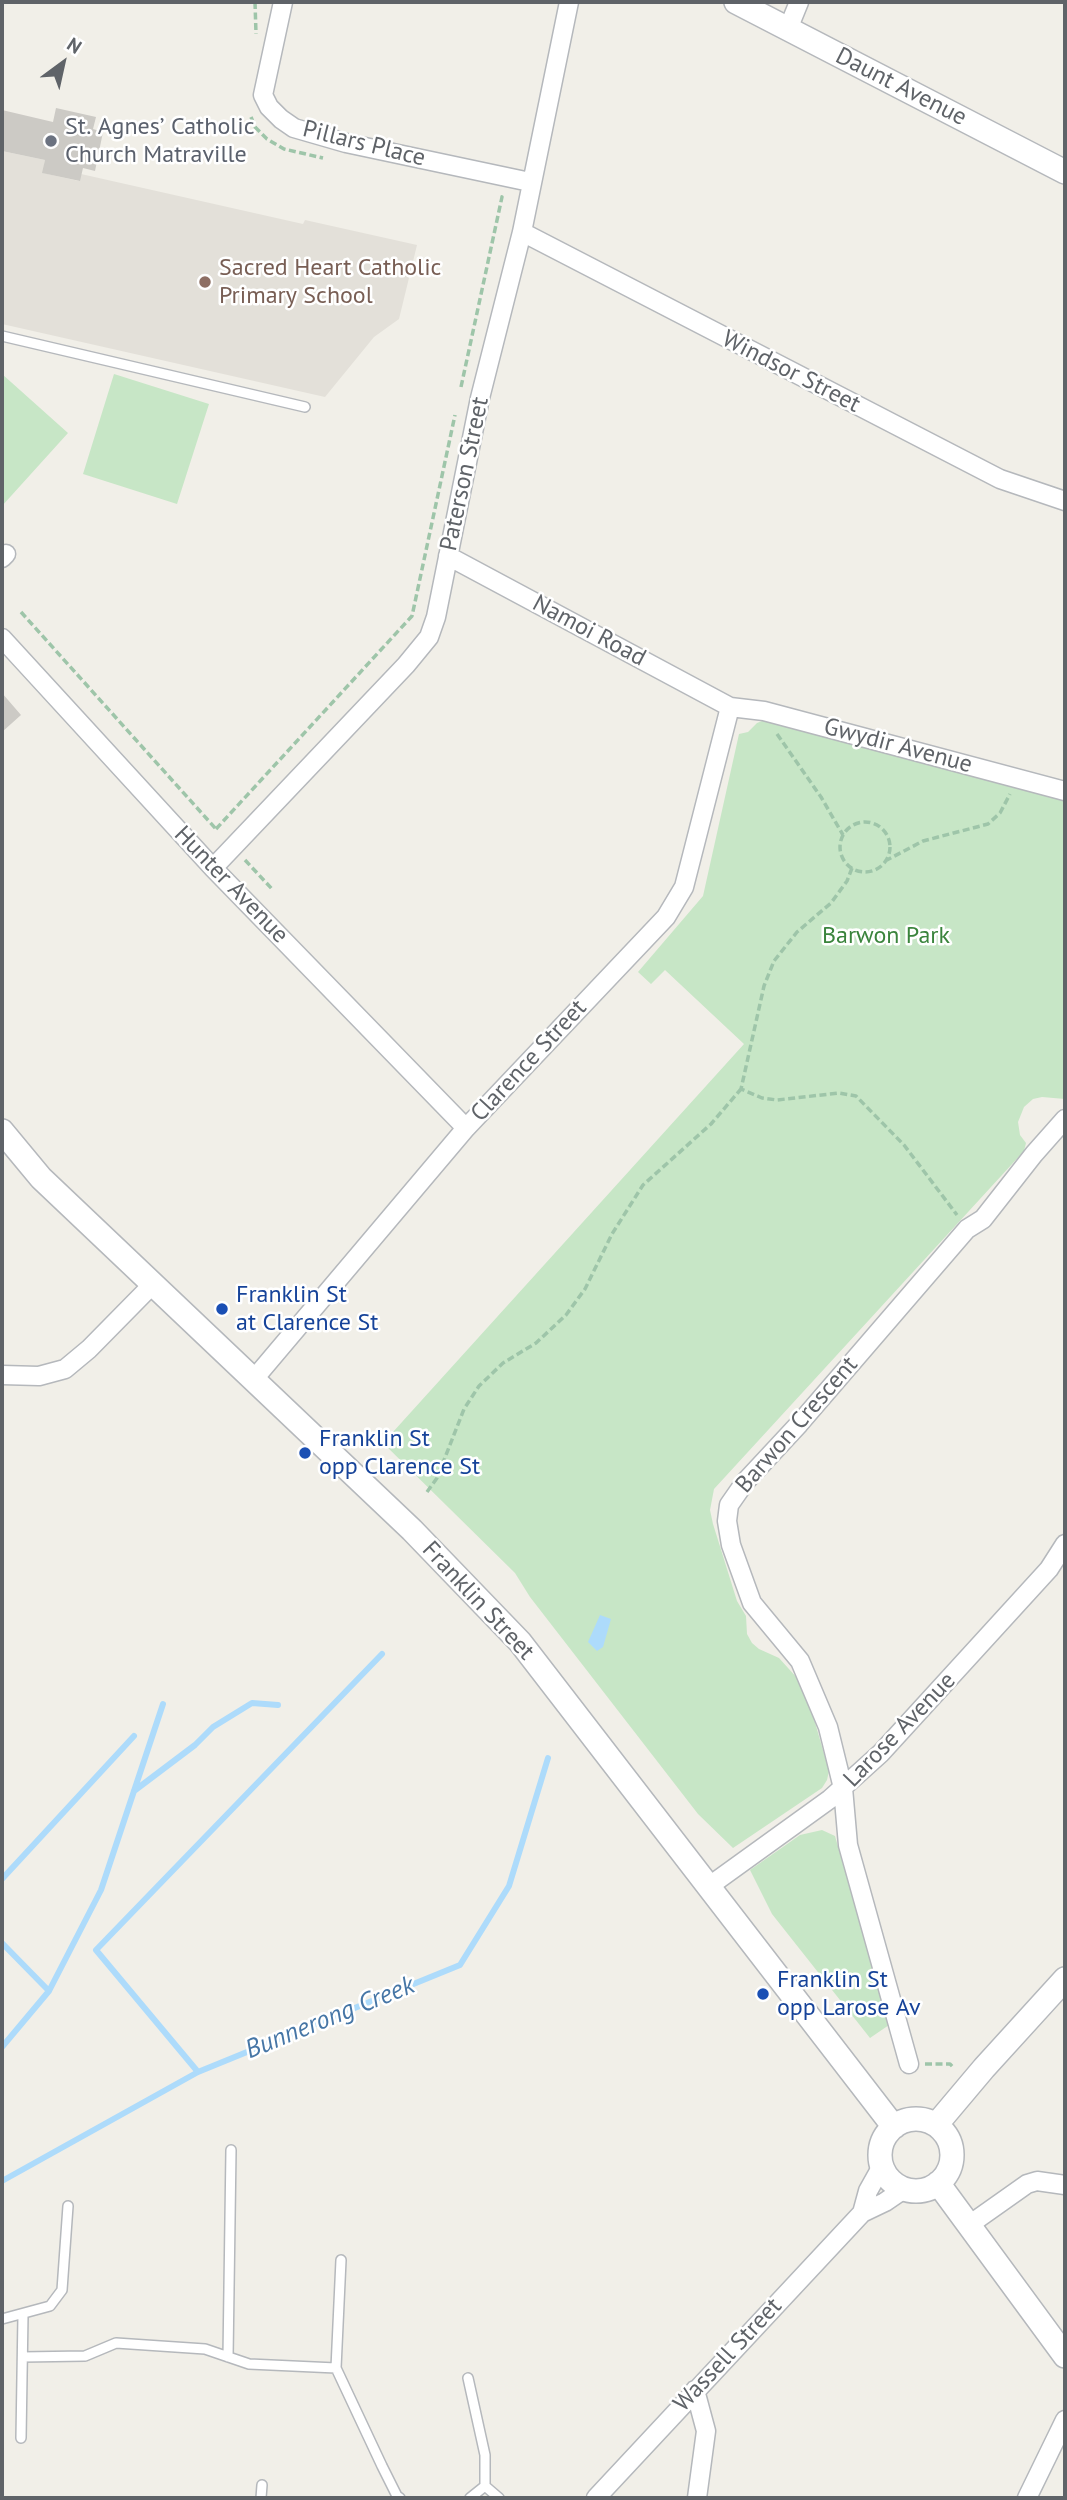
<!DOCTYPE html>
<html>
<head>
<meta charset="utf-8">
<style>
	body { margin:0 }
	#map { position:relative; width:1067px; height:2500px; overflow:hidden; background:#f1efe8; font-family:"PT Sans",sans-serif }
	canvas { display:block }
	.frame { position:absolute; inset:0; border:4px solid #5f6368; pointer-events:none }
	.north { position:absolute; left:28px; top:28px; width:70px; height:70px; -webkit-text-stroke:5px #fff; paint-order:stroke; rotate:33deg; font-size:19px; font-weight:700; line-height:28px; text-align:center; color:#5f6368 }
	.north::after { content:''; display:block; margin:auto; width:24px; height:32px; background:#5f6368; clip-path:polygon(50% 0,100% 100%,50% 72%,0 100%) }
</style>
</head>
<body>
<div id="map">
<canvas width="1067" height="2500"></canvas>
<div class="frame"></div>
<div class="north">N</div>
</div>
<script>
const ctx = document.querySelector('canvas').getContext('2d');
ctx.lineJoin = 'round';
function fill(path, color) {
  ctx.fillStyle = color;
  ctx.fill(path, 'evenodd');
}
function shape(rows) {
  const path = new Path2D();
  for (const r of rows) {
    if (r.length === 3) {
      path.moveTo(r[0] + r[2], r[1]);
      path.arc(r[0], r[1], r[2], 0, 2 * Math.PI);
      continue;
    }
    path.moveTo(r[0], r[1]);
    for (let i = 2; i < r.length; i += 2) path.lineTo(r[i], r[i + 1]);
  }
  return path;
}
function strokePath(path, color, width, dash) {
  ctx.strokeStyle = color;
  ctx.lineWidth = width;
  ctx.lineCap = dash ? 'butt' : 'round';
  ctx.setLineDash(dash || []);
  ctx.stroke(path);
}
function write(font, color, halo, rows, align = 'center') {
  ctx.font = font + ' "PT Sans",sans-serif';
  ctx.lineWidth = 5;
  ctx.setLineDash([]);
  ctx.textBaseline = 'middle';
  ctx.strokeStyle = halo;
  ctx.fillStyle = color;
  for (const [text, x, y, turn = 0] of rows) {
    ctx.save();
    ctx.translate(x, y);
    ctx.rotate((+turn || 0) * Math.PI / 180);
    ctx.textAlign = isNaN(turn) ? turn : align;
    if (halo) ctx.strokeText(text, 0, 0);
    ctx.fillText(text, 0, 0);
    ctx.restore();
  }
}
const education = shape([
	[2,151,45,160,43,173,79,181,81,174,303,224,305,220,417,245,399,319,374,337,325,397,2,324]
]);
const green = shape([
	[2,374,68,433,2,506],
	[114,374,209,404,177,504,83,474],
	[767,719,1065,799,1065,1099,1042,1097,1033,1099,1024,1107,1018,1122,1020,1135,1026,1143,1024,1151,714,1489,710,1510,713,1524,737,1601,746,1616,747,1634,752,1643,759,1649,779,1658,798,1679,812,1712,829,1771,827,1780,822,1788,733,1848,698,1814,530,1597,515,1573,383,1443,744,1044,665,970,651,984,638,972,703,896,739,734,748,732,757,723],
	[822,1830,835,1836,889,2025,870,2038,772,1914,750,1870,800,1835]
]);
const water = shape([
	[600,1615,611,1619,603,1647,597,1651,588,1642]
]);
const stream = shape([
	[134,1791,195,1745,213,1727,252,1703,278,1705],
	[2,1879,134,1736],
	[2,1943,49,1991],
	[2,2047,49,1991,101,1890,163,1704],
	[198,2072,96,1950,382,1654],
	[2,2181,198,2072,460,1965,509,1886,548,1758]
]);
const building = shape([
	[56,108,96,117,93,129,103,132,95,171,83,168,80,181,42,173,45,160,2,151,2,110,53,122],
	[2,693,21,715,2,732]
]);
const path = shape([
	[255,2,256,34],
	[251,117,255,127,267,139,284,149,323,158],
	[461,387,502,197,498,196],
	[21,612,216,829],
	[777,734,821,797,843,835],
	[865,847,25],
	[216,829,412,616,455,415],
	[245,860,272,889],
	[885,861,923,841,988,824,1000,813,1010,794],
	[852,868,847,881,831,903,797,932,774,961,764,986,741,1089,762,1098,777,1100,839,1093,856,1096,904,1145,957,1215],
	[427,1492,437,1478,464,1409,479,1386,503,1363,536,1343,566,1315,585,1289,612,1234,643,1185,711,1124,741,1089],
	[925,2064,950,2064,954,2068]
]);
const service = shape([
	[2,336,305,407],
	[341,2260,336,2368,382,2466,397,2496,400,2498],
	[2,2319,50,2306,62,2290,68,2206],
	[23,2357,85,2356,116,2343,205,2349,249,2364,336,2368],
	[228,2357,231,2150],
	[468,2378,485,2455,485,2486,470,2498],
	[21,2438,23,2315],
	[485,2486,499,2498],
	[261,2498,262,2485]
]);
const minor = shape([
	[283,2,263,95,269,107,281,119,294,128,346,143,530,182],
	[788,29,799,2],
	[522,232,1000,479,1065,501],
	[448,556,730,707,764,711,1065,791],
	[2,558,6,554],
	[2,638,213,868,466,1128],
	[213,868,406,665,429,637,436,617,480,398,522,232,569,2],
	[2,1375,39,1376,65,1369,89,1349,153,1284],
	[254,1379,466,1128,666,917,684,887,730,707],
	[708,1887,830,1799,881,1753,1049,1569,1065,1544],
	[909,2064,848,1845,843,1788,828,1727,800,1661,752,1603,731,1545,727,1521,729,1505,745,1482,799,1424,967,1229,983,1219,1034,1154,1065,1119],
	[862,2213,868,2191,882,2166],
	[969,2225,1027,2184,1037,2181,1065,2185],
	[695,2390,706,2431,697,2498],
	[596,2498,862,2213,885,2202,904,2189],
	[1027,2498,1065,2420]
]);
const tertiary = shape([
	[736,2,1065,172],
	[2,1131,41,1178,412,1530,520,1642,894,2127],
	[916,2155,36],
	[936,2125,984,2068,1065,1979],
	[938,2183,1065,2356]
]);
const markers = [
	[51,141,7,"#6b7280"],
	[205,282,7,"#8d6e63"],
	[222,1309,7,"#1a4fb4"],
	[305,1453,7,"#1a4fb4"],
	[763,1994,7,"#1a4fb4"]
];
const streetNames = [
	["Daunt Avenue",901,87,27],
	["Pillars Place",364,144,14],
	["Windsor Street",791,372,27],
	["Paterson Street",465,474,-78],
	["Namoi Road",589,631,28],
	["Gwydir Avenue",898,746,15],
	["Hunter Avenue",231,885,46],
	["Clarence Street",529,1061,-47],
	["Barwon Crescent",797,1425,-49],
	["Franklin Street",478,1601,47],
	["Larose Avenue",900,1730,-46],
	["Wassell Street",728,2355,-47]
];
const worshipNames = [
	["St. Agnes’ Catholic",65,127],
	["Church Matraville",65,155]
];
const educationNames = [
	["Sacred Heart Catholic",219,268],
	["Primary School",219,296]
];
const parkNames = [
	["Barwon Park",886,936]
];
const transitNames = [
	["Franklin St",236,1295],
	["at Clarence St",236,1323],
	["Franklin St",319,1439],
	["opp Clarence St",319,1467],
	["Franklin St",777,1980],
	["opp Larose Av",777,2008]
];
const waterNames = [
	["Bunnerong Creek",330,2018,-22]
];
fill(education, '#e3e0d9');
fill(green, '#c7e6c6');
fill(water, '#addbfb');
strokePath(stream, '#addbfb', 6);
fill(building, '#cccac5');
strokePath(service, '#b5b8bc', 12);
strokePath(minor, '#b5b8bc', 21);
strokePath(tertiary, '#b5b8bc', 26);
strokePath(path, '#9ec5a9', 3.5, [7, 3.5]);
strokePath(service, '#fff', 9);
strokePath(minor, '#fff', 18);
strokePath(tertiary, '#fff', 23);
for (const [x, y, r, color] of markers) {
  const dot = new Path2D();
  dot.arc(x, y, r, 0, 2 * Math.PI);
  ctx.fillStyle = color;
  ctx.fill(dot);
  strokePath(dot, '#fff', 2.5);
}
write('24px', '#5f6368', '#fff', streetNames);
write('24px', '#5b616d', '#fff', worshipNames, 'left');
write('24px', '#785e54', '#fff', educationNames, 'left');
write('24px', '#3a843c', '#fff', parkNames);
write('24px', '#164399', '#fff', transitNames, 'left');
write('italic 26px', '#4676a6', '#fff', waterNames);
</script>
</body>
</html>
